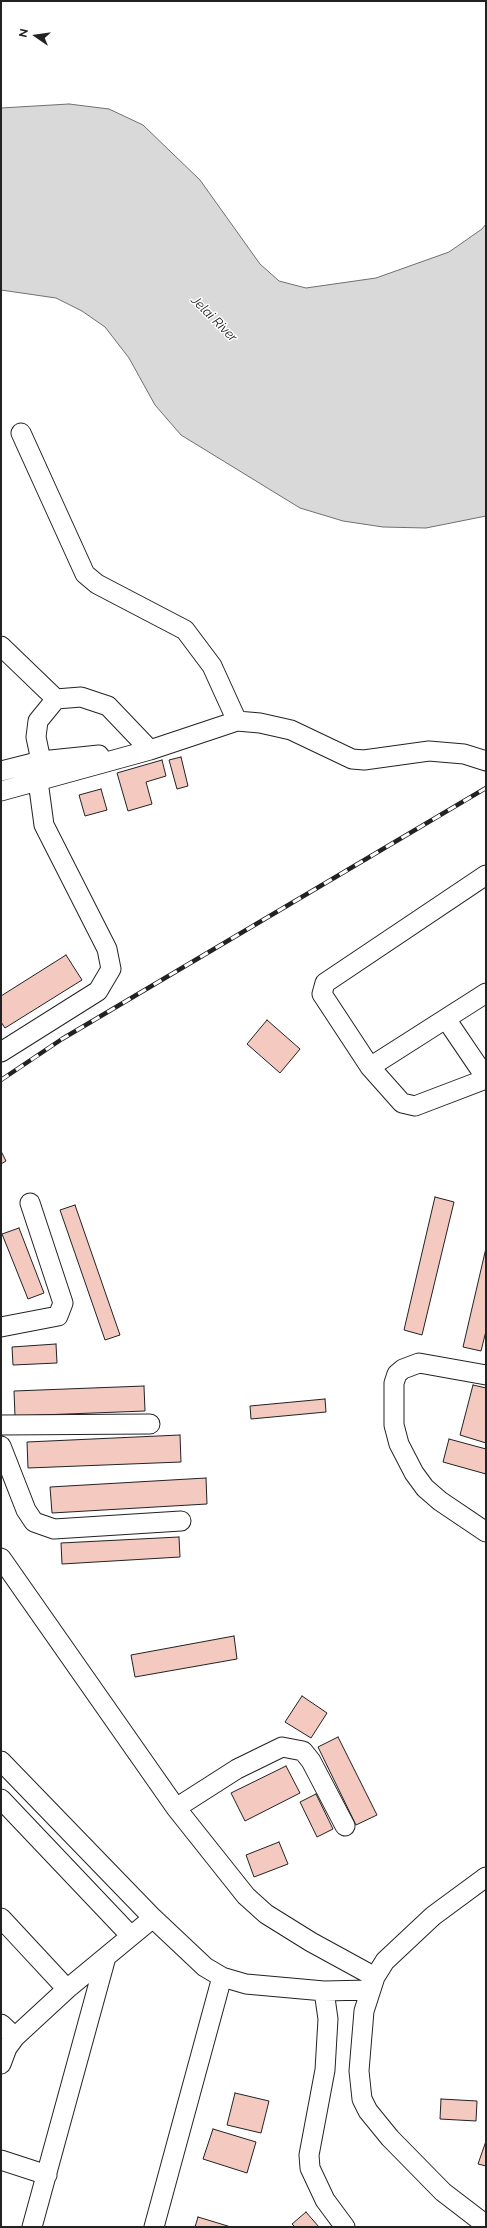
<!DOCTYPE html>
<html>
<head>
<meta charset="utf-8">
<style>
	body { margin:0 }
	#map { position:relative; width:487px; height:2228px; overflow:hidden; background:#fff; font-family:Raleway,sans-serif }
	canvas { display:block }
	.frame { position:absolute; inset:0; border:2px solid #222; pointer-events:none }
	.north { position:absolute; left:16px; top:16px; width:40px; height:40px; -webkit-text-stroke:3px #fff; paint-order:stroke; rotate:283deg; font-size:11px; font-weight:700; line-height:16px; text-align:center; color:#222 }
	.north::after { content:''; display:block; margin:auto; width:14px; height:18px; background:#222; clip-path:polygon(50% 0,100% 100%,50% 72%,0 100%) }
</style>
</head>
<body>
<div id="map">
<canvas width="487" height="2228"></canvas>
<div class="frame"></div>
<div class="north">N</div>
</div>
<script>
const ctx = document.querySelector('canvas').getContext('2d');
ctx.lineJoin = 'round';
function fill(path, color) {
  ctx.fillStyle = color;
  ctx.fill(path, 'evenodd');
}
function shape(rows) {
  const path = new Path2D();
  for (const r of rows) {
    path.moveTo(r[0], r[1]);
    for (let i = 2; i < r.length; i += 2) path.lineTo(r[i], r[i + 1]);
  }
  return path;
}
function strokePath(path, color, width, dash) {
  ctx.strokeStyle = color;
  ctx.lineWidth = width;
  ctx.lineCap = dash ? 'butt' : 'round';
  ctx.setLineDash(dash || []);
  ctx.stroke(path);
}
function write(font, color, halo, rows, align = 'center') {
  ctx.font = font + ' Raleway,sans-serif';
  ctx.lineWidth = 3;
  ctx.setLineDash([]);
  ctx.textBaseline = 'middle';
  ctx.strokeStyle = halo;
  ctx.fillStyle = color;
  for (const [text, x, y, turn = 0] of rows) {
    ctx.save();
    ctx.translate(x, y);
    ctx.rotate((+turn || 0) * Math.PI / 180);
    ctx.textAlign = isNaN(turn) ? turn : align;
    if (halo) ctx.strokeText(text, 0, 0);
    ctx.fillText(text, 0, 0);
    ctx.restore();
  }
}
const water = shape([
	[69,104,109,109,143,125,200,180,260,264,279,281,306,288,376,278,449,252,482,229,486,224,486,516,426,528,383,527,343,521,300,508,181,435,155,405,129,358,105,327,82,311,56,298,1,290,1,108,69,104]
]);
const building = shape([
	[181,757,188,786,177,789,169,760,181,757],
	[162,760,166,776,146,782,152,804,128,811,117,773,162,760],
	[101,789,107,810,85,816,79,795,101,789],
	[66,955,82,980,5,1028,1,1022,1,996,66,955],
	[267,1020,300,1049,280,1073,247,1044,267,1020],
	[1,1151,6,1161,1,1164,1,1151],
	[435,1197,454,1202,422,1335,404,1330,435,1197],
	[75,1205,120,1335,105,1340,60,1210,75,1205],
	[19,1228,44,1293,28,1299,2,1234,19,1228],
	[486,1248,486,1331,481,1351,463,1347,486,1248],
	[56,1344,57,1363,13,1365,12,1347,56,1344],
	[473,1385,486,1388,486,1443,460,1435,473,1385],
	[144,1386,145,1411,15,1416,14,1391,144,1386],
	[325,1399,326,1412,251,1419,250,1406,325,1399],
	[180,1435,181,1462,28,1468,27,1442,180,1435],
	[449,1439,486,1449,486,1474,443,1462,449,1439],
	[206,1478,207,1504,52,1513,50,1487,206,1478],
	[179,1537,180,1557,62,1564,61,1543,179,1537],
	[234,1636,237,1659,135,1677,131,1655,234,1636],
	[302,1696,327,1713,311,1738,285,1722,302,1696],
	[338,1737,377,1815,356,1825,318,1747,338,1737],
	[286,1766,300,1793,245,1821,231,1793,286,1766],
	[316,1794,333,1829,317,1837,300,1802,316,1794],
	[279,1842,288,1864,254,1877,246,1855,279,1842],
	[235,2093,269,2101,261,2133,227,2125,235,2093],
	[441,2099,477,2101,476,2121,440,2119,441,2099],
	[213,2129,256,2142,247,2173,203,2159,213,2129],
	[486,2141,486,2166,478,2164,486,2141],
	[306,2212,319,2227,295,2227,292,2224,306,2212],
	[198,2217,231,2227,195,2227,198,2217]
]);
const minor = shape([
	[21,433,85,574,97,584,185,630,212,666,237,721],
	[1,646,56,699],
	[41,761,36,737,38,721,56,699,81,697,108,706,150,750],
	[1,771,41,761,99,755],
	[1,791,150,750,237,721,260,723,291,730,352,759,364,760,429,751,464,754,486,761],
	[486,875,325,983,322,994,370,1067,402,1103,415,1106,486,1079],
	[446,1019,486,1078],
	[1,1052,98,991,111,969,107,949,44,825,38,781],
	[370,1067,486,993],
	[1,1327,58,1316,63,1303,30,1203],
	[486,1375,419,1363,403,1369,397,1374,394,1383,394,1425,399,1444,414,1473,425,1488,440,1501,486,1532],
	[1,1425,150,1424],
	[1,1446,26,1510,34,1522,54,1529,181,1521],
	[1,1558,176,1808,246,1896,266,1914,311,1942,375,1977],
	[1,1761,153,1918,205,1967,222,1977,246,1984,324,1991,369,1990],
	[1,1799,131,1936],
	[176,1808,237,1769,282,1747,303,1751,311,1761,345,1826],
	[486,1877,433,1916,385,1961,375,1977,364,2011,359,2071,362,2099,368,2111,390,2138,443,2192,486,2225],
	[1,1918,67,1989],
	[324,1991,328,2019,325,2070,309,2155,310,2168,325,2200,345,2227],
	[1,2024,15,2037],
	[1,2064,7,2048,15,2037,67,1989,153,1918],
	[1,2160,47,2175],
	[32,2227,106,1957],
	[154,2227,222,1977]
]);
const rail = shape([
	[1,1080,62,1039,486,788]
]);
const waterNames = [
	["Jelai River",214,319,45]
];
fill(water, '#d9d9d9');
strokePath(water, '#6f6f6f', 1);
fill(building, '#f3c9c0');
strokePath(building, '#222', 1);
strokePath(minor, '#222', 21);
strokePath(minor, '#fff', 19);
strokePath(rail, '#222', 4.5);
strokePath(rail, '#fff', 3, [9]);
write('italic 13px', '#222', '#fff', waterNames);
</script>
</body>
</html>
